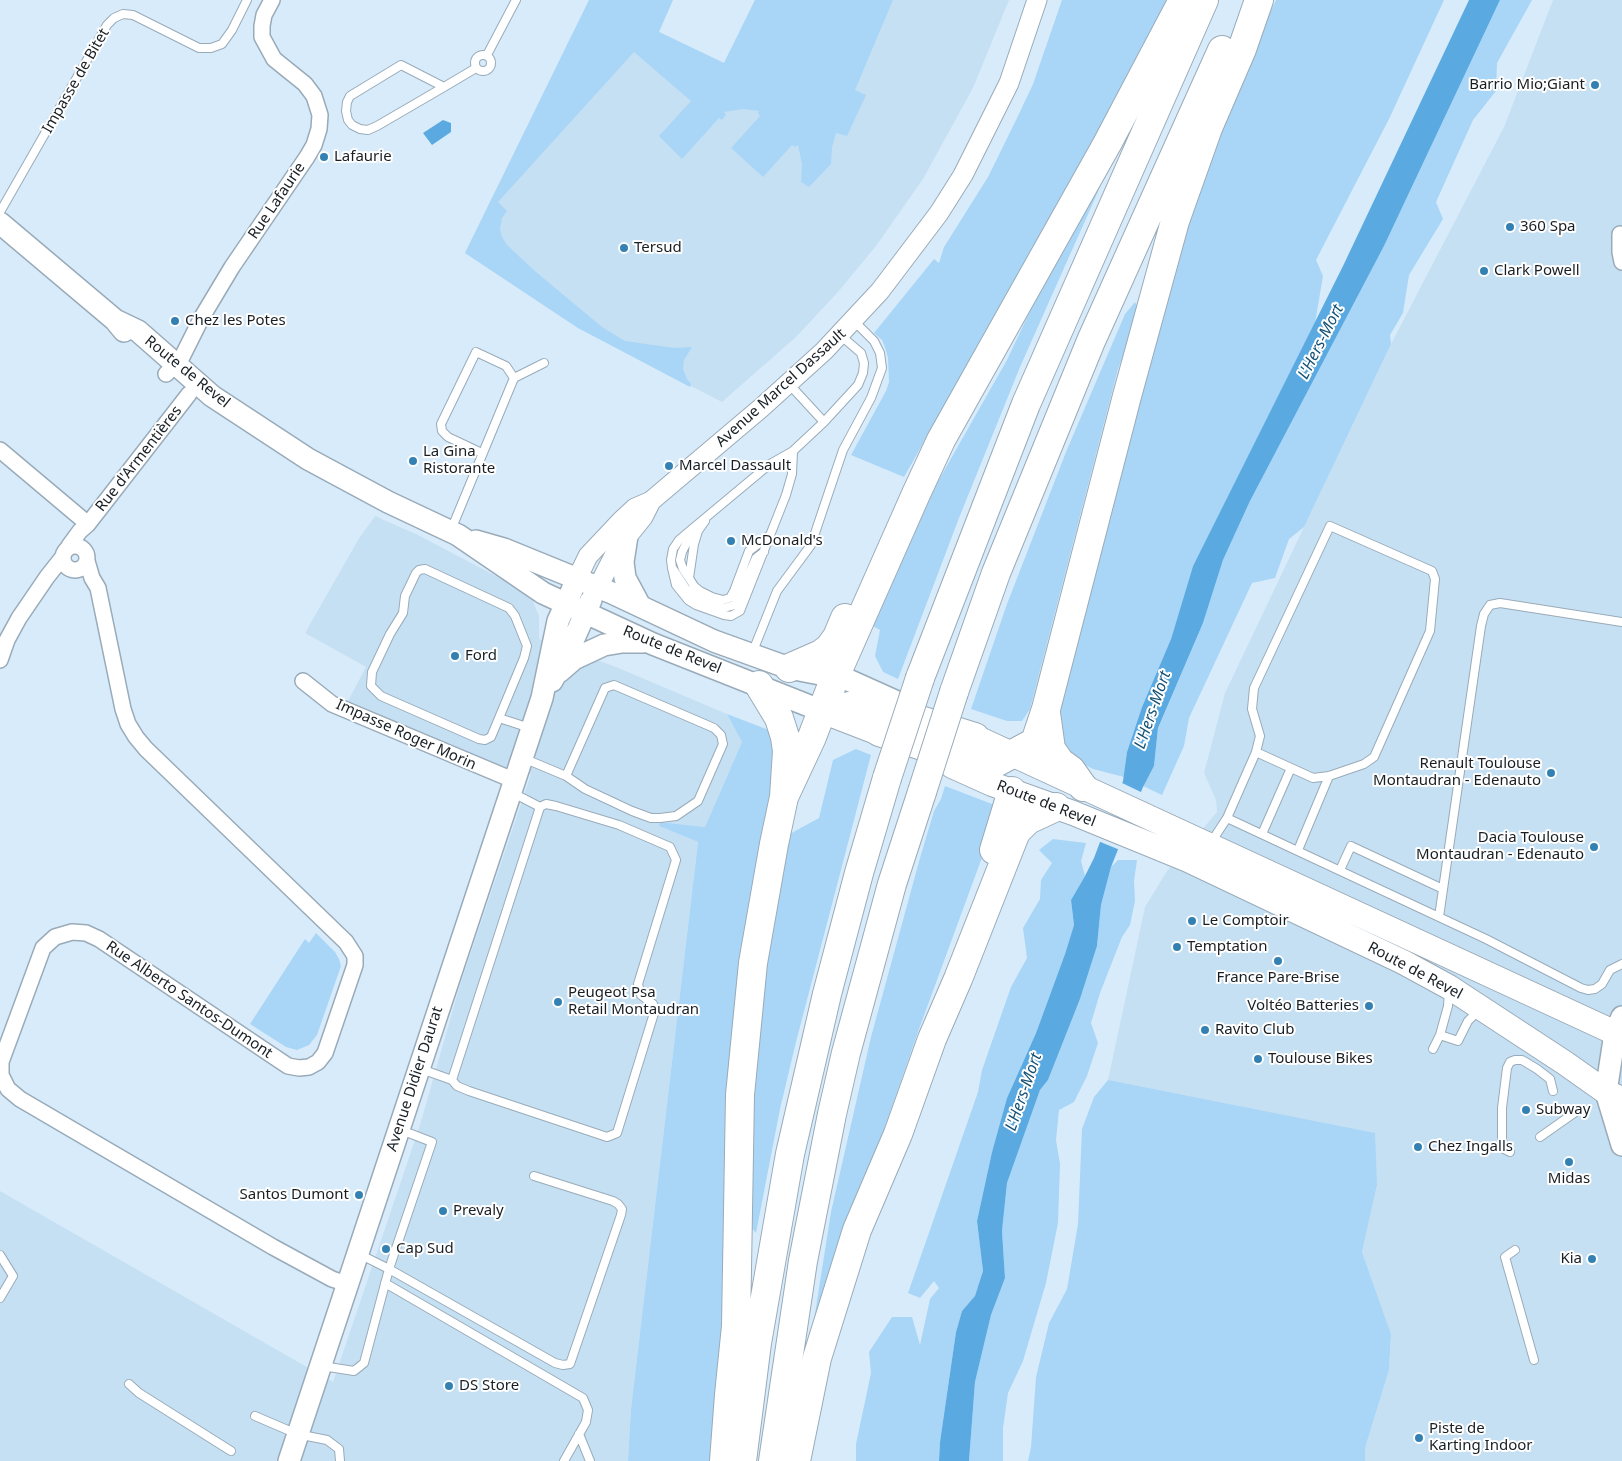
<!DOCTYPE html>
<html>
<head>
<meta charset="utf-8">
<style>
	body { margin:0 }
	canvas { display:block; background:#d8ebfa }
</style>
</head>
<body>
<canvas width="1622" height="1461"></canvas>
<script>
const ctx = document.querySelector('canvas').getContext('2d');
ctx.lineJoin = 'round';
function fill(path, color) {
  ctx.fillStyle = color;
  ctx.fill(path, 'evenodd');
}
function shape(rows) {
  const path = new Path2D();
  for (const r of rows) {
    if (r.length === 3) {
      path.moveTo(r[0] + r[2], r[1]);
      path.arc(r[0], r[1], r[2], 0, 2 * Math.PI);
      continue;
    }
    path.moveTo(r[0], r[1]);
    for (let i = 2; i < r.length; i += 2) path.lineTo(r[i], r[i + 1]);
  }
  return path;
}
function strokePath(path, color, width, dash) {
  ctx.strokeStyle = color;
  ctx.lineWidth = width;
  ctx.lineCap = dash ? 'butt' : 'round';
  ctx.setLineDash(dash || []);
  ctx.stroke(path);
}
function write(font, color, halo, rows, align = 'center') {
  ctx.font = font + ' "Noto Sans",sans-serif';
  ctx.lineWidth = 4;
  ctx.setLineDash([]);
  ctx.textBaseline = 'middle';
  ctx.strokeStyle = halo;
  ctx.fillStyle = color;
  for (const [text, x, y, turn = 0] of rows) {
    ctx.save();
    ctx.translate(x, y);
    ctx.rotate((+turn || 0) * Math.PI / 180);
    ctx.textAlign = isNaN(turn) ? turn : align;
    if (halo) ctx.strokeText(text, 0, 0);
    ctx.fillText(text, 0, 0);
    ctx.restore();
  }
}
const built = shape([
	[589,0,593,0,724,63,755,0,1009,0,973,88,923,179,876,246,838,292,796,337,722,402,578,328,465,253],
	[1553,0,1622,0,1622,1461,1365,1461,1365,1448,1389,1370,1391,1334,1362,1252,1377,1185,1108,1080,1145,907,1167,871,1217,812,1216,800,1204,773,1225,693,1391,344,1504,127],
	[375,516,418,535,530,594,539,616,539,639,616,667,727,714,742,742,705,827,661,822,659,826,698,842,631,1409,628,1461,0,1461,0,1191,333,1382,420,1125,460,985,531,774,499,766,348,701,366,667,305,633,358,540]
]);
const green = shape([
	[589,0,673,0,659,32,724,63,755,0,893,0,855,90,866,95,847,136,836,133,832,147,831,164,809,187,801,182,802,164,798,145,795,147,792,145,763,177,731,148,760,116,758,113,759,111,743,109,724,112,726,115,722,120,719,118,682,159,659,136,691,101,634,52,498,202,507,211,502,218,500,229,502,237,507,245,536,272,602,327,625,341,675,348,692,347,684,360,683,369,687,379,691,384,690,387,578,328,465,253],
	[1062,0,1175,0,904,477,851,455,886,391,889,382,888,358,885,347,882,340,874,333,934,259,939,263,944,247,988,177,1018,116,1033,84],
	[1276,0,1444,0,1389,119,1316,260,1323,276,1315,323,1193,566,1171,639,1142,707,1127,752,1124,777,1093,769,1074,759,1058,738,1057,727,1060,707,1177,249,1249,58],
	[1500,0,1532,0,1497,63,1496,91,1473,120,1436,202,1443,219,1409,275,1403,313,1390,335,1391,344,1304,527,1289,539,1275,578,1252,583,1189,718,1184,746,1162,795,1143,786,1154,766,1158,728,1203,623,1223,560,1250,501,1384,246],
	[1097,183,1101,185,1020,367,959,518,898,679,883,672,875,656,880,630,873,626,928,499,1007,360,1040,290],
	[1135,302,1140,311,1118,369,1030,709,1022,721,1007,721,971,709,1007,604,1066,452,1125,314],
	[727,714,774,732,777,743,726,1282,712,1461,628,1461,631,1409,698,842,659,826,660,822,705,827,742,742],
	[856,749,871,755,796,1042,780,1109,756,1233,746,1221,755,1030,786,836,819,818,833,760],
	[945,786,992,804,998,814,919,1029,811,1339,831,1212,871,1037,920,858,934,811,941,799],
	[1053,839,1086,843,1081,861,1085,876,1071,900,1074,925,1065,954,1036,1033,1007,1098,992,1152,977,1221,983,1271,975,1297,962,1311,956,1332,940,1442,939,1461,856,1461,856,1444,871,1373,869,1352,892,1317,912,1317,920,1345,930,1299,939,1288,934,1281,920,1298,908,1293,978,1092,982,1070,1011,987,1027,958,1023,928,1040,899,1041,880,1052,863,1039,850],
	[1118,860,1137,860,1134,881,1135,901,1130,925,1122,937,1100,993,1091,1023,1098,1043,1087,1076,1074,1102,1059,1110,1056,1140,1060,1164,1058,1223,1046,1283,1023,1361,1008,1393,1003,1428,1003,1461,969,1461,975,1382,991,1315,1005,1278,1002,1231,1007,1183,1040,1090,1048,1080,1080,999,1097,946,1101,905,1111,867],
	[316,933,335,952,339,959,341,966,317,1035,309,1045,297,1050,286,1047,250,1024,305,939,309,943],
	[1108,1080,1375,1133,1377,1185,1362,1252,1391,1334,1389,1370,1365,1448,1365,1461,1028,1461,1031,1447,1036,1377,1049,1323,1067,1289,1078,1224,1082,1129,1094,1097]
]);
const water = shape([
	[1469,0,1500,0,1384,246,1250,501,1223,560,1203,623,1158,728,1154,766,1143,787,1111,867,1101,905,1097,946,1080,999,1048,1080,1040,1090,1007,1183,1002,1231,1005,1278,991,1315,975,1382,969,1461,939,1461,940,1442,956,1332,962,1311,975,1296,983,1271,977,1221,992,1152,1007,1098,1036,1033,1065,954,1074,925,1071,900,1085,876,1094,858,1123,781,1127,752,1142,707,1171,639,1193,566,1343,266],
	[443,120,451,123,451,132,432,145,423,133]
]);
const pier = shape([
	[1120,782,1143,793,1120,850,1098,841]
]);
const service = shape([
	[483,63,8],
	[487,55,516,0],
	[444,87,401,65,350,96,347,102,346,111,348,120,352,125,360,129,368,130,377,126,444,87,476,68],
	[0,212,107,25,114,18,123,14,133,15,199,48,211,48,222,44,232,30,247,0],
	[789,384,824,422],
	[793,451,792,474,786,495,740,611,731,616,724,615,696,605,688,600,676,585,672,568,671,560,673,549,679,540,692,529,770,464,793,451,824,422,858,385,863,373,864,363,861,353,840,335],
	[482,453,448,437,442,431,441,424,476,352,506,366,514,378],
	[705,521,698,531,694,544,689,578,694,586,700,591,712,597,723,600,730,598,734,591,749,551,770,535],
	[451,530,514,378,544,363],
	[673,569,686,589,695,596,706,602,724,608,735,605,756,558,764,552],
	[689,578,683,569,680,560,682,552,686,544,697,532],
	[753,654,755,646,777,591,811,545,843,450,871,398,882,368,880,353,874,341,854,321],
	[499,718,491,737,485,740,479,739,381,696,371,686,372,672,390,634,403,613,405,596,416,573,419,570,425,569,509,608,515,616,527,646,524,658,499,718,530,728],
	[523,758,566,776,585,789,632,811,651,818,660,818,676,816,698,801,723,744,721,735,714,728,614,685,605,688,566,776],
	[1227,818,1256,752,1260,736,1252,709,1254,688,1330,526,1432,571,1435,579,1430,631,1374,757,1364,764,1329,776,1313,778,1256,752],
	[1262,834,1291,768],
	[1210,844,1227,818,1486,939,1581,988,1588,990,1595,989,1602,984,1610,970,1622,964],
	[1298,850,1329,776],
	[1340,870,1351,846,1443,889],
	[1439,917,1481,626,1484,614,1490,605,1500,603,1622,622],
	[1440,1035,1458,1041,1468,1021,1478,1011],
	[1433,1049,1440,1035,1448,1006,1449,991],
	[421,1069,452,1080,540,807,513,793],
	[452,1080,457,1086,469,1091,607,1137,617,1133,655,1010,653,1004,641,995,638,984,676,860,670,847,619,825,556,806,546,804,540,807],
	[1540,1137,1577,1111],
	[1510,1152,1504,1149,1502,1139,1502,1108,1507,1068,1510,1062,1515,1060,1522,1060,1537,1069,1550,1079,1553,1091],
	[1515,1250,1505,1257,1534,1360],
	[359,1254,389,1269,432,1142,401,1130],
	[0,1255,13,1276,0,1298],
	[385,1283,583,1398,588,1410,586,1422,564,1461],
	[322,1366,354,1371,364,1363,389,1269,555,1363,563,1365,570,1364,621,1215,622,1209,618,1204,613,1201,534,1176],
	[129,1384,139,1393,231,1451],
	[255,1416,297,1434,327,1440,339,1449,340,1461],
	[579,1434,590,1461]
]);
const minor = shape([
	[1620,234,1620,252,1622,262],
	[166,374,182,357,202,317,232,267,307,157,314,145,319,129,320,115,314,96,305,84,274,59,262,37,262,26,264,15,272,0],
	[0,450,88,524],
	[75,558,12],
	[69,546,80,531,88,524,189,394],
	[87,561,92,578,98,588,123,709,128,724,136,737,146,749,346,942,355,956,355,965,325,1053,318,1062,309,1067,299,1068,288,1066,276,1058,99,939,86,933,72,932,55,937,43,948,1,1062,1,1075,8,1089,20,1099,273,1247,332,1279,347,1284],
	[0,660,7,640,19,618,47,577,62,558],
	[303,681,332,704,513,780]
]);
const tertiary = shape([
	[577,579,588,556,621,521,635,508,651,501,761,408,824,351,880,291,939,213,963,175,1009,83,1037,0],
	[598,587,618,548,643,517,651,501]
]);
const secondary = shape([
	[0,223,115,320,124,331],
	[115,320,138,331,212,396,308,459,388,502,458,535,543,593,653,644,822,711],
	[627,536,623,562,625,578,640,606],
	[476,541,504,549,612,593,714,641,789,668,846,679,895,701],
	[559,672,574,659,604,645,622,642,643,642],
	[552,681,572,643,591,600],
	[1622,1017,1615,1033,1606,1092,1622,1145],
	[289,1461,542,698,558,621,577,579]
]);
const primary = shape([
	[822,711,897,740],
	[975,737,1622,1036],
	[952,766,992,784,1073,813,1188,860,1403,962,1449,987,1565,1063,1606,1092,1622,1099]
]);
const motorway = shape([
	[789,668,821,654,829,648,837,637,845,618],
	[920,678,1026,404,1204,0],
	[954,692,996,573,1091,341,1222,50],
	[822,711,866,703,975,737],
	[1046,713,1051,749,1060,762,1071,770,1083,787],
	[879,732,984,766,990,766,1033,743,1036,739,1046,709,1127,396,1175,221,1208,128,1242,49,1259,0],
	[784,797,812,737,835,677,916,494,941,440,1107,144,1183,0],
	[994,850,1012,791],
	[724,1461,729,1395,736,1326,740,1095,753,963,774,844,784,797,787,751,785,737,779,718,759,685],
	[742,1461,757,1343,790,1154,827,994,859,873,887,778],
	[773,1461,803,1261,832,1114,846,1053,892,884,922,792],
	[796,1461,817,1358,857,1230,898,1134,932,1039,958,979,1016,832,1028,820,1056,807]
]);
const motorwayBridge = shape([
	[887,778,920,678],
	[922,792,954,692]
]);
const markers = [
	[1595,85,5,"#3381b3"],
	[324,157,5,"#3381b3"],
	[1510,227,5,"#3381b3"],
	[624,248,5,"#3381b3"],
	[1484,271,5,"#3381b3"],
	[175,321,5,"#3381b3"],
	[413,461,5,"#3381b3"],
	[669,466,5,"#3381b3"],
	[731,541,5,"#3381b3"],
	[455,656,5,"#3381b3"],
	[1551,773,5,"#3381b3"],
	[1594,847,5,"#3381b3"],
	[1192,921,5,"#3381b3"],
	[1177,947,5,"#3381b3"],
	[1278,961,5,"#3381b3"],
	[558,1002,5,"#3381b3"],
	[1369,1006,5,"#3381b3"],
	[1205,1030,5,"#3381b3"],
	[1258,1059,5,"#3381b3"],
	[1526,1110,5,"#3381b3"],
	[1418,1147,5,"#3381b3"],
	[1569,1162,5,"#3381b3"],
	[359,1195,5,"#3381b3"],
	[443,1211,5,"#3381b3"],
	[386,1249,5,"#3381b3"],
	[1592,1259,5,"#3381b3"],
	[449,1386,5,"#3381b3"],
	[1419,1438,5,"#3381b3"]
];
const streetNames = [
	["Impasse de Bitet",76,81,-60],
	["Rue Lafaurie",277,201,-56],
	["Route de Revel",187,372,39],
	["Avenue Marcel Dassault",781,388,-42],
	["Rue d'Armentières",139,459,-52],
	["Route de Revel",672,650,22],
	["Impasse Roger Morin",406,735,24],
	["Route de Revel",1046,804,21],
	["Route de Revel",1415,971,28],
	["Rue Alberto Santos-Dumont",189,1000,34],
	["Avenue Didier Daurat",415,1079,-72]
];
const poiNames = [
	["Barrio Mio;Giant",1585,85,"right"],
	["Lafaurie",334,157],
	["360 Spa",1520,227],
	["Tersud",634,248],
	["Clark Powell",1494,271],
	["Chez les Potes",185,321],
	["La Gina",423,452],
	["Ristorante",423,469],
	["Marcel Dassault",679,466],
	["McDonald's",741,541],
	["Ford",465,656],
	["Renault Toulouse",1541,764,"right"],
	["Montaudran - Edenauto",1541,781,"right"],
	["Dacia Toulouse",1584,838,"right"],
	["Montaudran - Edenauto",1584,855,"right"],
	["Le Comptoir",1202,921],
	["Temptation",1187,947],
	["France Pare-Brise",1278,978,"center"],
	["Peugeot Psa",568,993],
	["Retail Montaudran",568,1010],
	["Voltéo Batteries",1359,1006,"right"],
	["Ravito Club",1215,1030],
	["Toulouse Bikes",1268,1059],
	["Subway",1536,1110],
	["Chez Ingalls",1428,1147],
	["Midas",1569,1179,"center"],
	["Santos Dumont",349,1195,"right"],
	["Prevaly",453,1211],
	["Cap Sud",396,1249],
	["Kia",1582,1259,"right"],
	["DS Store",459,1386],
	["Piste de",1429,1429],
	["Karting Indoor",1429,1446]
];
const waterNames = [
	["L'Hers-Mort",1321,342,-63],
	["L'Hers-Mort",1153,710,-71],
	["L'Hers-Mort",1024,1092,-71]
];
fill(built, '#c6e0f3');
fill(green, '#a9d6f7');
fill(water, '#5aaae1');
fill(pier, '#d8ebfa');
strokePath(service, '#99abb9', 10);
strokePath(minor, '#99abb9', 18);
strokePath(tertiary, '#99abb9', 21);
strokePath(secondary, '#99abb9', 24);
strokePath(primary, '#99abb9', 26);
strokePath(motorway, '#99abb9', 30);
strokePath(service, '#fff', 8);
strokePath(minor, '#fff', 15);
strokePath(tertiary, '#fff', 19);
strokePath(secondary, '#fff', 21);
strokePath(primary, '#fff', 24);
strokePath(motorway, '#fff', 28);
strokePath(motorwayBridge, '#99abb9', 30, []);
strokePath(motorwayBridge, '#fff', 28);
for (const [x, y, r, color] of markers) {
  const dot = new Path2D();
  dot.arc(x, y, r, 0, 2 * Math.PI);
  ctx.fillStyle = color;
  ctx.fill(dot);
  strokePath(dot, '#fff', 2);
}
write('15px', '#181f24', '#fff', streetNames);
write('15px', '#181f24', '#fff', poiNames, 'left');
write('italic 16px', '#145176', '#fff', waterNames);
</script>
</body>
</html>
